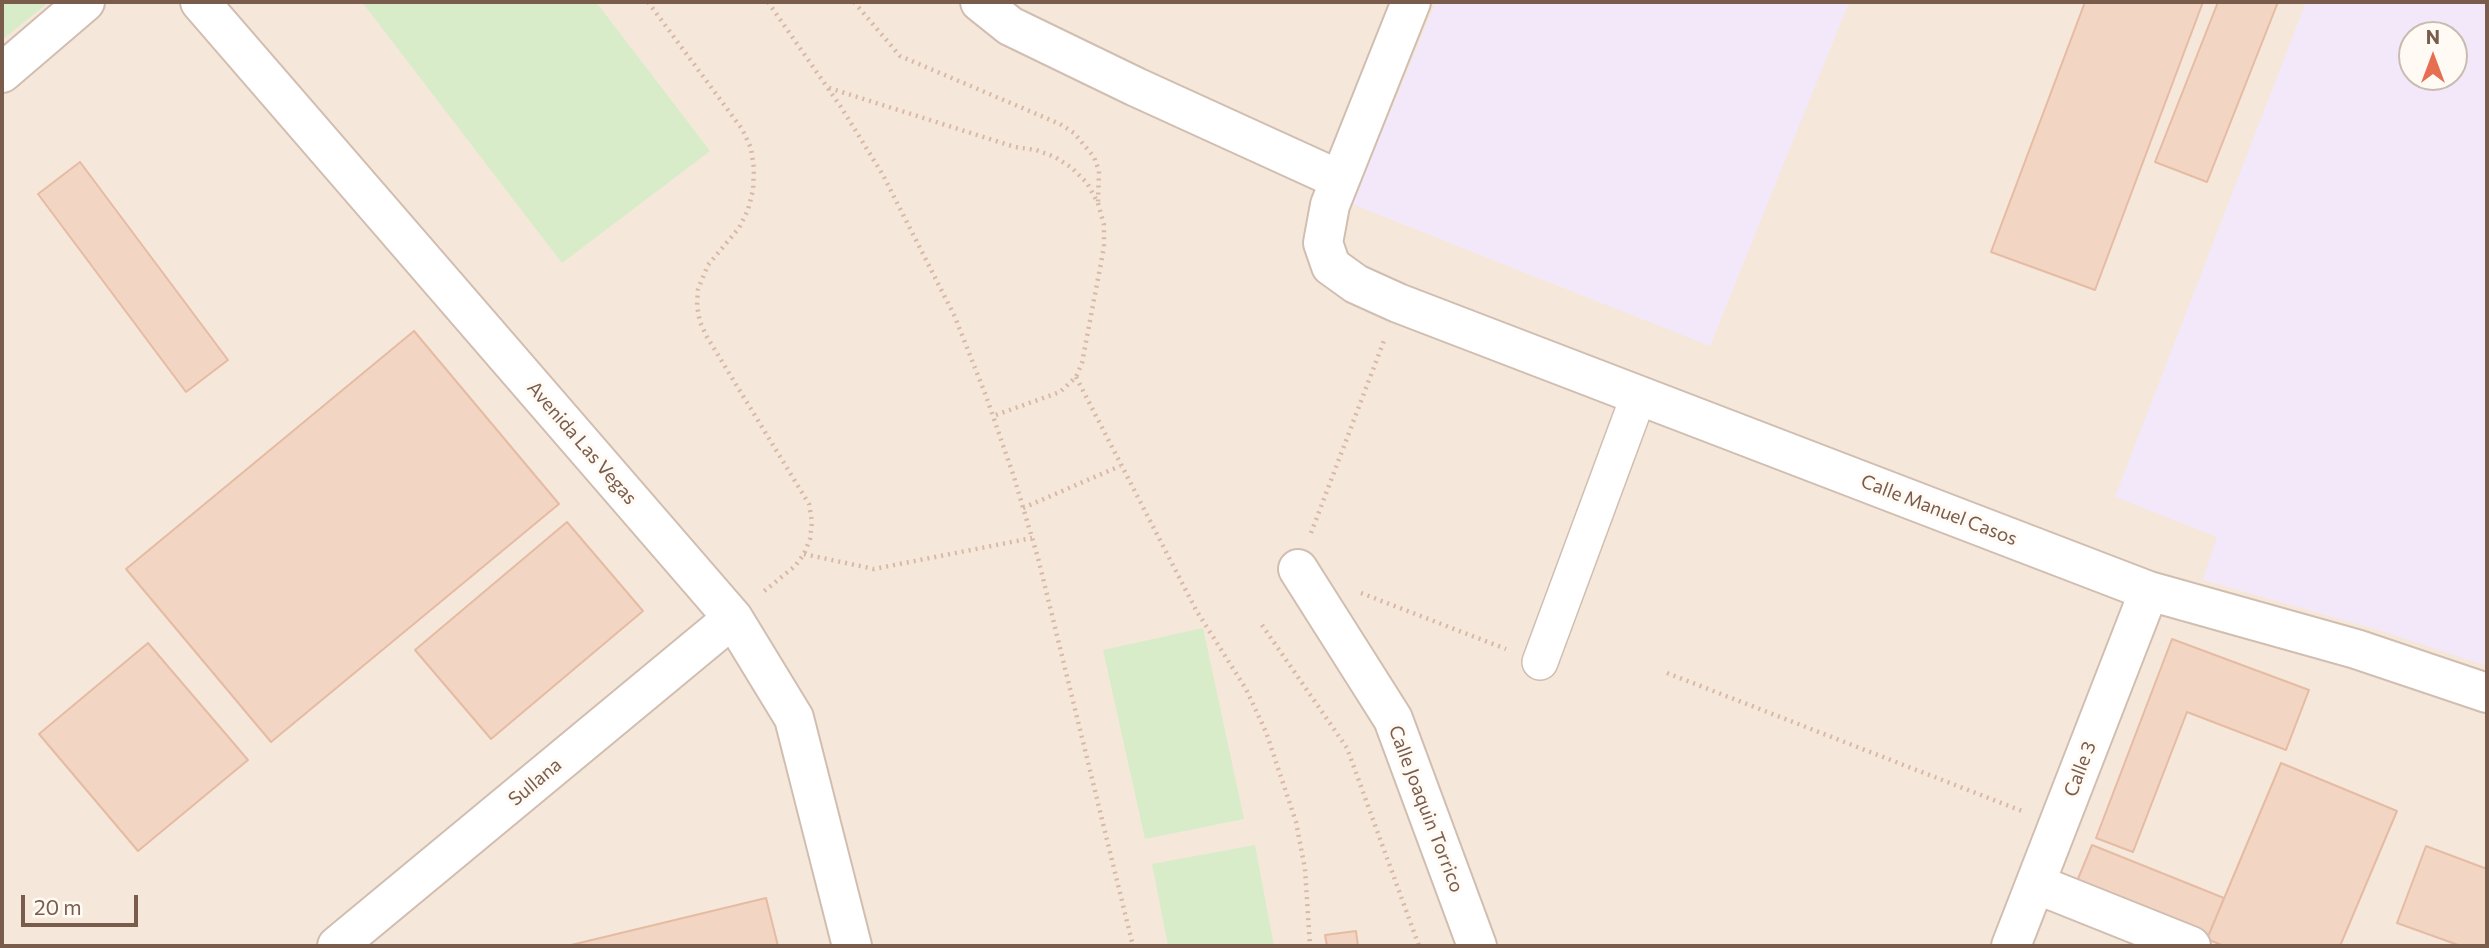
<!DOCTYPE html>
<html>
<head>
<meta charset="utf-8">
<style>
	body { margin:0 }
	#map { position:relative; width:2489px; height:948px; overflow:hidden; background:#fdf6ec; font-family:Commissioner,sans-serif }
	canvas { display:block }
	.frame { position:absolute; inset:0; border:4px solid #7a5c4d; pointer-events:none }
	.north { position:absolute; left:2398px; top:21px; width:70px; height:70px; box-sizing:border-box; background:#fffaf3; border:2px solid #cabbb1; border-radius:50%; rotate:0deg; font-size:19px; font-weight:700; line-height:28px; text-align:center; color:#7a5c4d }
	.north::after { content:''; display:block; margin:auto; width:24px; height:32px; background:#e76f51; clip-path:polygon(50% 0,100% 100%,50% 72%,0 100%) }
	.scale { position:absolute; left:21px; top:895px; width:117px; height:32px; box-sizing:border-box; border:4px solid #7a5c4d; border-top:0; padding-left:9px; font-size:21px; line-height:24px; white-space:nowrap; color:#7a5c4d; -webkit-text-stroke:5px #fffaf3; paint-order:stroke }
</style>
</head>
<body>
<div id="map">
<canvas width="2489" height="948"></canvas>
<div class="frame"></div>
<div class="north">N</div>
<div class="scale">20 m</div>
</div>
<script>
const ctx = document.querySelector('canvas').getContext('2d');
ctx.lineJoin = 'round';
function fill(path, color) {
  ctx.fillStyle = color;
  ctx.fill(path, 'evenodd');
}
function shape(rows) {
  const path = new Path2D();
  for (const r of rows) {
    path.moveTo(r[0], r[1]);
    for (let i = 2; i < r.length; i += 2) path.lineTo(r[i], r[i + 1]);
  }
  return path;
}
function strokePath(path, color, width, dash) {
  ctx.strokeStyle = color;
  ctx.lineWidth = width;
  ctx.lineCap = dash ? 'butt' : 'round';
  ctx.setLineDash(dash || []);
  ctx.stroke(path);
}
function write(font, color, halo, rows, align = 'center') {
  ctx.font = font + ' Commissioner,sans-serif';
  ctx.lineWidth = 6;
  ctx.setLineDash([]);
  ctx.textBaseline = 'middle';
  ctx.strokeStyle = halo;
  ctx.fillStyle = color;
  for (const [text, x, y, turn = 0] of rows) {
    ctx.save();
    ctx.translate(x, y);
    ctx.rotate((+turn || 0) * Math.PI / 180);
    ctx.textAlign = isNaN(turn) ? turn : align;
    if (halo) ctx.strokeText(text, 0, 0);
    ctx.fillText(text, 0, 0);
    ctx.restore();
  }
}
const residential = shape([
	[2,2,2487,2,2487,946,2,946],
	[2412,35,2454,35,2454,77,2412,77]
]);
const education = shape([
	[1436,2,1849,2,1710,346,1352,204],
	[2306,2,2477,2,2487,6,2487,666,2379,630,2203,580,2217,537,2115,497],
	[2412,35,2454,35,2454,77,2412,77]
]);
const green = shape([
	[2,2,49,2,2,40],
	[362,2,596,2,710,151,562,263],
	[1203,628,1244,819,1145,839,1103,650],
	[1255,845,1274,946,1168,946,1152,864]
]);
const building = shape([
	[2085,2,2203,2,2095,290,1991,252,2085,2],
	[2218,2,2278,2,2207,182,2155,162,2218,2],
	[80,162,228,360,186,392,38,194,80,162],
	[414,331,559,504,271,742,126,569,414,331],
	[567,522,643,611,491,739,415,650,567,522],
	[2172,639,2309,690,2286,750,2187,712,2133,852,2096,838,2172,639],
	[148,643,248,760,138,851,39,734,148,643],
	[2281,763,2397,811,2340,946,2224,946,2207,939,2281,763],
	[2092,845,2224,898,2207,939,2075,886,2092,845],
	[2426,846,2487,869,2487,946,2461,946,2397,923,2426,846],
	[766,898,778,946,567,946,766,898],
	[1356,931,1358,946,1327,946,1325,935,1356,931]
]);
const path = shape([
	[648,2,742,129,751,148,754,169,753,190,748,210,739,228,708,265,698,289,697,306,700,322,707,337,809,504,812,522,810,539,804,554,795,566,762,593],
	[768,2,841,107,883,175,955,317,986,396,1014,477,1038,558,1133,946],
	[854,2,900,56,1060,124,1074,133,1094,157,1099,171,1098,202],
	[829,88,1015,147,1036,150,1055,157,1072,168,1087,183,1098,203,1104,225,1104,247,1082,363,1076,377,1060,392,993,416],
	[1076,377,1196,610,1246,689,1266,732,1296,822,1305,869,1310,946],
	[1023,508,1120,466],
	[1311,533,1385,338],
	[804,554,874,569,1032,538],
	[1361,593,1506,649],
	[1262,625,1347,748,1419,946],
	[1667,673,2022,811]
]);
const pedestrian = shape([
	[1540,662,1639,395]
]);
const minor = shape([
	[200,2,733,618,794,718,852,946],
	[980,2,1010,26,1136,87,1340,180],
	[1411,2,1330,205,1323,243,1331,266,1356,284,1398,303,2149,591,2356,649,2487,693],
	[2,73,85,2],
	[1298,569,1393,719,1477,946],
	[2036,884,2191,946],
	[337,946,733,618],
	[2011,946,2149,591]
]);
const streetNames = [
	["Avenida Las Vegas",582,443,49],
	["Calle Manuel Casos",1939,510,21],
	["Calle 3",2080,769,-69],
	["Sullana",535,782,-40],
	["Calle Joaquin Torrico",1426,809,69]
];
fill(residential, '#f5e8da');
fill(education, '#f3e8fa');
fill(green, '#d8ecc9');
fill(building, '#f3d5c3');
strokePath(building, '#e6bba3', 2);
strokePath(pedestrian, '#d1beb0', 38);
strokePath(minor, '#d1beb0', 42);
strokePath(path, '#d9b8a5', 4.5, [2, 5]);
strokePath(pedestrian, '#fff', 35);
strokePath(minor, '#fff', 38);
write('19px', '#7a5c4d', '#fffaf3', streetNames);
</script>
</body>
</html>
